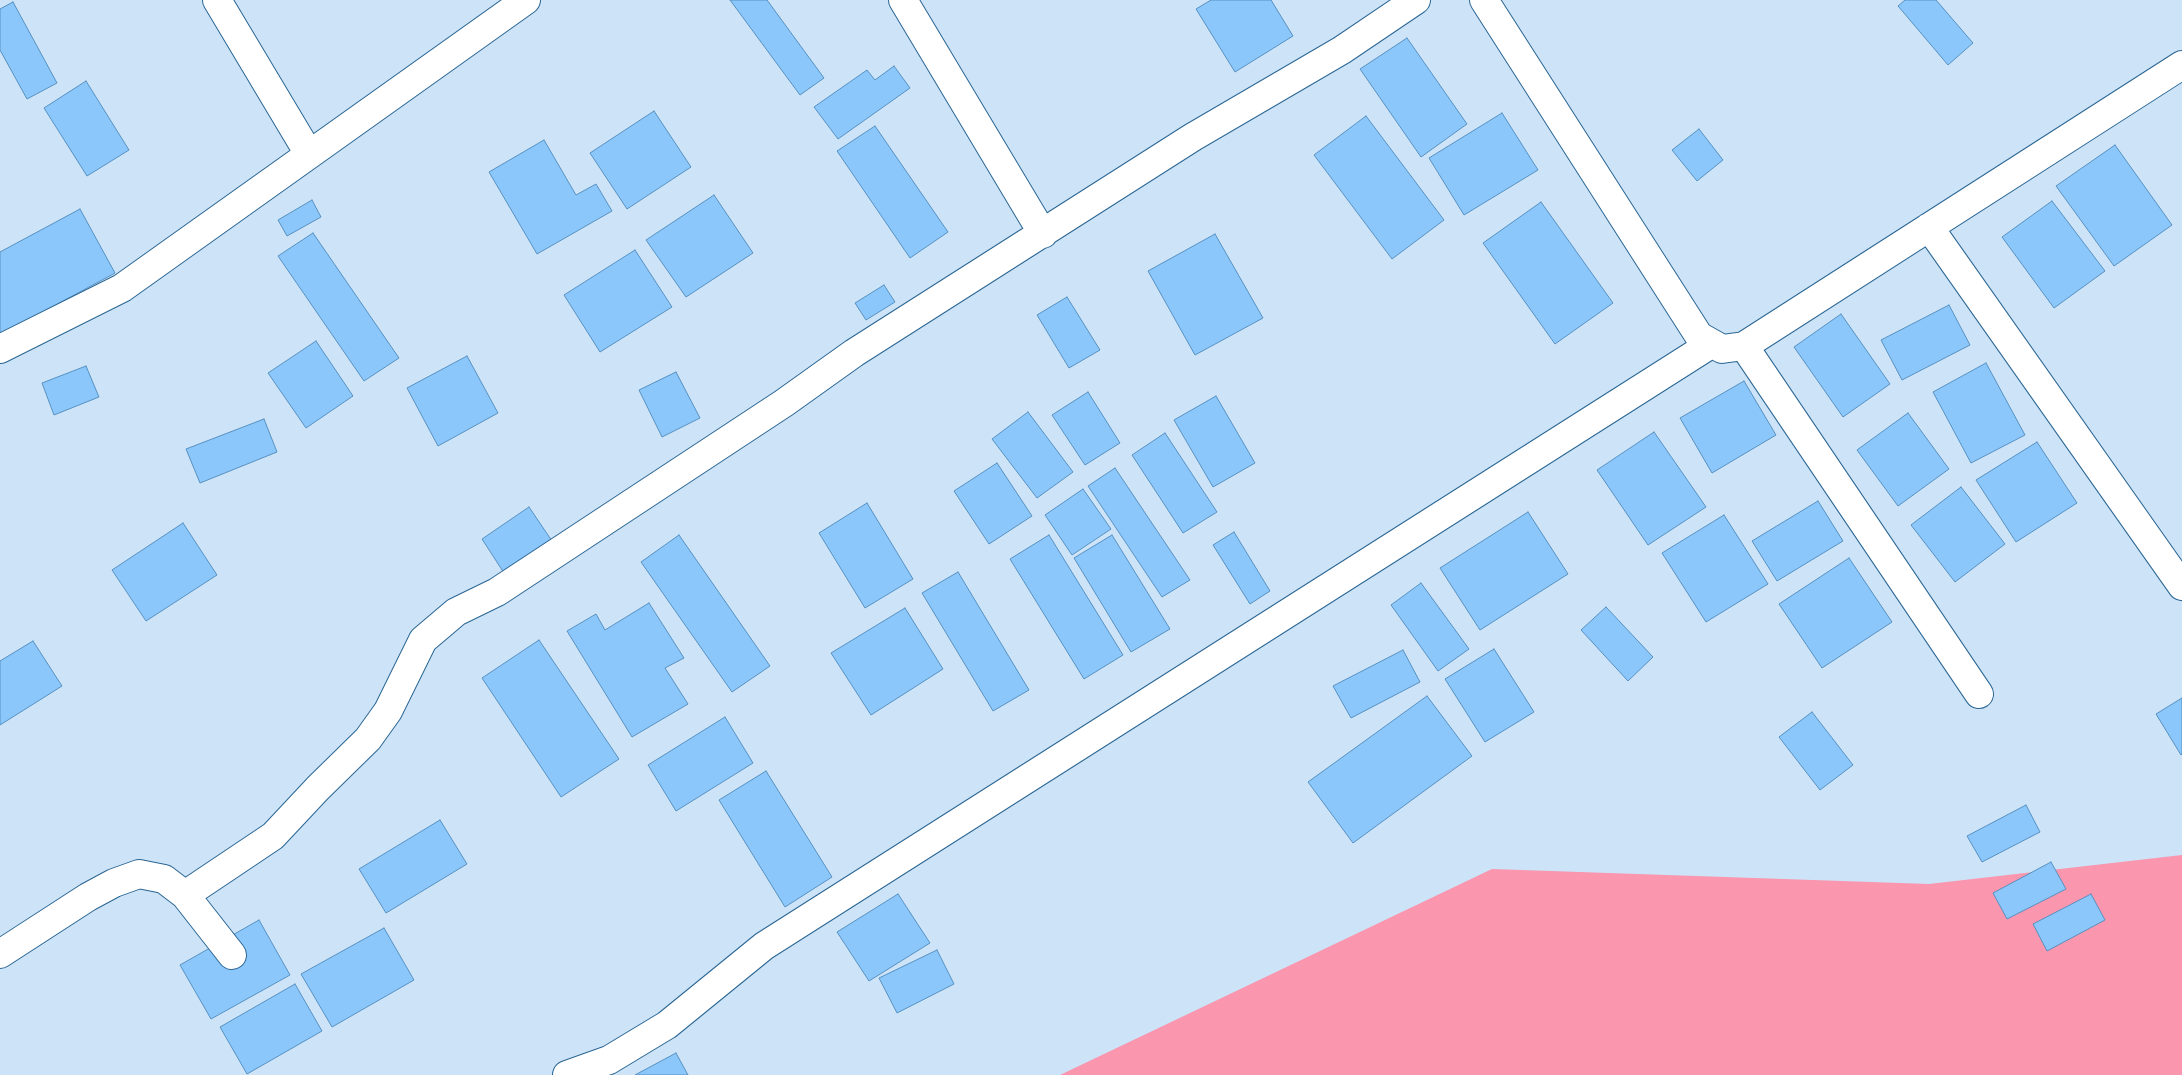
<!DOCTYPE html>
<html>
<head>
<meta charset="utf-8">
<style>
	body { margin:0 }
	canvas { display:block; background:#cce3f8 }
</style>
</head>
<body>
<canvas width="2182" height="1075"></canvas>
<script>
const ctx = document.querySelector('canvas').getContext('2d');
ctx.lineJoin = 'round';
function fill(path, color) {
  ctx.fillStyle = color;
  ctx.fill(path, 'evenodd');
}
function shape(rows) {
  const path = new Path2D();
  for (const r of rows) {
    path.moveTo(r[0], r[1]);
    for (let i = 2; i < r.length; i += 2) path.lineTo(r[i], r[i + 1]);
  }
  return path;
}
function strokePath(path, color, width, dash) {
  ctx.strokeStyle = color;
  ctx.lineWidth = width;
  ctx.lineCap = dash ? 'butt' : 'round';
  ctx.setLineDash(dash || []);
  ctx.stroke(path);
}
const green = shape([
	[2182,855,2182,1075,1060,1075,1492,869,1929,884]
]);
const building = shape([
	[730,0,767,0,824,78,800,95,730,0],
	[1211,0,1271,0,1293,36,1235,72,1196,9,1211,0],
	[1905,0,1936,0,1973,43,1948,65,1898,6,1905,0],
	[13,2,57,83,27,99,0,50,0,9,13,2],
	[1407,38,1467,124,1421,157,1360,69,1407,38],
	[894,66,910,88,838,139,814,107,867,70,875,80,894,66],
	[86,81,129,150,87,176,44,108,86,81],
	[654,111,691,167,627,209,590,153,654,111],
	[1502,113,1538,170,1464,215,1429,158,1502,113],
	[1366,116,1444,220,1392,259,1314,155,1366,116],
	[875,126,948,232,910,258,837,151,875,126],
	[1699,129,1723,160,1697,181,1672,150,1699,129],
	[544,140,576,195,596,184,612,211,537,254,489,172,544,140],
	[2115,145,2172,225,2114,266,2056,186,2115,145],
	[714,195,753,253,686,297,646,240,714,195],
	[312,200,321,217,287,236,278,220,312,200],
	[2052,201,2105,271,2054,308,2002,237,2052,201],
	[1541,202,1613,303,1555,344,1483,243,1541,202],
	[80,209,115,273,0,335,0,252,80,209],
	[313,233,399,358,364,381,278,256,313,233],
	[1215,234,1263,318,1195,355,1148,271,1215,234],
	[635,250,672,307,600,352,564,295,635,250],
	[884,285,895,302,866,320,855,303,884,285],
	[1067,297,1100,350,1069,368,1037,315,1067,297],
	[1949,305,1970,345,1902,380,1881,340,1949,305],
	[1841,314,1890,384,1843,417,1794,347,1841,314],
	[316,341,353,396,306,428,268,373,316,341],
	[467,356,498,413,438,446,407,388,467,356],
	[1986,363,2025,435,1971,463,1933,392,1986,363],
	[86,366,99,397,54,415,42,383,86,366],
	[676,372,700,418,662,437,639,390,676,372],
	[1744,381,1776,435,1712,473,1680,418,1744,381],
	[1088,392,1120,443,1085,465,1052,415,1088,392],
	[1216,396,1255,463,1213,487,1174,420,1216,396],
	[1028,412,1073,472,1037,498,992,439,1028,412],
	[1908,413,1949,469,1898,506,1857,450,1908,413],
	[264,419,277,452,200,483,186,449,264,419],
	[1654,432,1706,507,1648,545,1597,470,1654,432],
	[1165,433,1217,512,1183,533,1132,455,1165,433],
	[2037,442,2077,503,2016,542,1976,480,2037,442],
	[997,463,1032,516,989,544,954,491,997,463],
	[1115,468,1190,580,1162,597,1088,486,1115,468],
	[1961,487,2005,544,1955,582,1911,525,1961,487],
	[1083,489,1111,529,1072,555,1045,515,1083,489],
	[1818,501,1843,541,1777,581,1752,541,1818,501],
	[867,503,913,579,865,608,819,533,867,503],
	[529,507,552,541,504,573,482,539,529,507],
	[1528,512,1568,574,1480,630,1440,568,1528,512],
	[1724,515,1768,584,1706,622,1662,553,1724,515],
	[183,523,217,575,146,621,112,570,183,523],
	[1234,532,1270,591,1250,604,1213,545,1234,532],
	[679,535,770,666,732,692,641,562,679,535],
	[1049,535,1123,655,1084,679,1010,559,1049,535],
	[1112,535,1170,629,1131,652,1074,558,1112,535],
	[1849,558,1892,622,1822,668,1779,604,1849,558],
	[958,572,1029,690,993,711,922,593,958,572],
	[1421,583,1469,649,1438,671,1391,605,1421,583],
	[649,603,684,658,665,668,688,704,632,737,567,631,596,614,605,630,649,603],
	[1606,607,1653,657,1628,681,1581,630,1606,607],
	[905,608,943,669,871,715,831,653,905,608],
	[539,640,619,759,561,797,482,678,539,640],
	[33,641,62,686,0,725,0,661,33,641],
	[1494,649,1534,712,1485,742,1445,679,1494,649],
	[1403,650,1420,682,1351,718,1333,686,1403,650],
	[1427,696,1472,756,1353,843,1308,782,1427,696],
	[2182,698,2182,754,2181,755,2156,714,2182,698],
	[1812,712,1853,765,1820,790,1779,737,1812,712],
	[725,717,753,763,676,811,648,765,725,717],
	[766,771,832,877,785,907,719,800,766,771],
	[2026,805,2040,832,1982,862,1967,836,2026,805],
	[440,820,467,864,386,913,359,869,440,820],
	[2051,862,2066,889,2007,919,1993,893,2051,862],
	[898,894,930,943,869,981,837,932,898,894],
	[2091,894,2105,920,2047,951,2033,924,2091,894],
	[259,920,290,975,211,1019,180,965,259,920],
	[384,928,414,980,332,1027,301,974,384,928],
	[937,950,954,984,897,1013,879,978,937,950],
	[295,984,322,1031,247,1074,220,1027,295,984],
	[676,1053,688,1075,635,1075,676,1053]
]);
const minor = shape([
	[217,0,309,154],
	[903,0,1043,234],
	[1484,0,1699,336,1722,349,1744,346,2182,65],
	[1929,227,2182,586],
	[1744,346,1979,694],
	[0,349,122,288,526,0],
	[185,895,273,836,318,788,368,739,388,711,423,640,456,612,497,592,784,403,854,353,1193,137,1342,50,1416,0],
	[0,954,88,897,114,883,139,874,164,879,185,895,232,955],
	[567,1075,609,1060,667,1025,764,946,1711,344]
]);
fill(green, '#fa96ae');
fill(building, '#8bc7fa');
strokePath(building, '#5791c1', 1);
strokePath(minor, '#2b6693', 30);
strokePath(minor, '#fff', 28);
</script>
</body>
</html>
